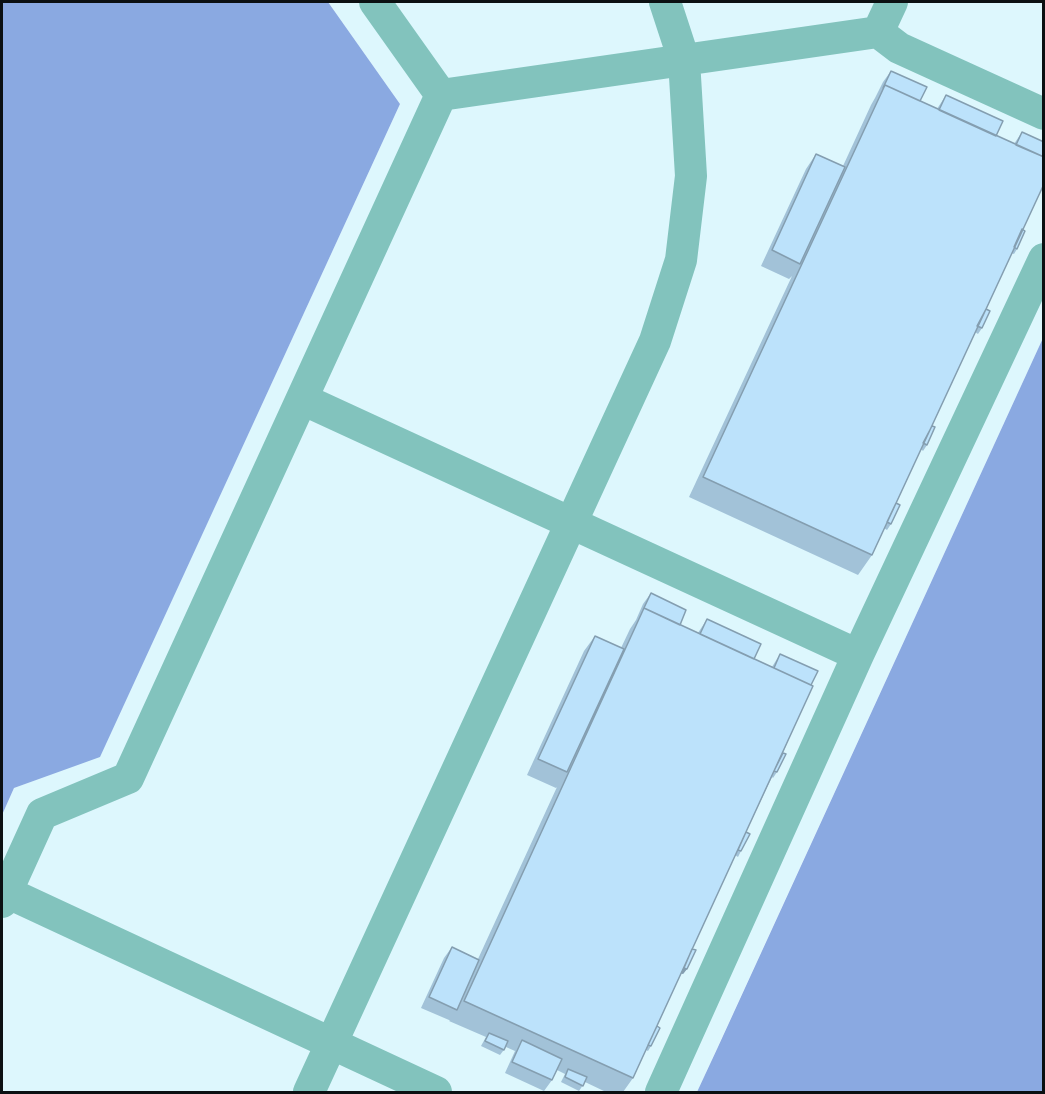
<!DOCTYPE html>
<html>
<head>
<meta charset="utf-8">
<style>
	body { margin:0 }
	#map { position:relative; width:1045px; height:1094px; overflow:hidden; background:#f6fcfe; font-family:"Public Sans",sans-serif }
	canvas { display:block }
	.frame { position:absolute; inset:0; border:3px solid #0b1012; pointer-events:none }
</style>
</head>
<body>
<div id="map">
<canvas width="1045" height="1094"></canvas>
<div class="frame"></div>
</div>
<script>
const ctx = document.querySelector('canvas').getContext('2d');
ctx.lineJoin = 'round';
function fill(path, color) {
  ctx.fillStyle = color;
  ctx.fill(path, 'evenodd');
}
function shape(rows) {
  const path = new Path2D();
  for (const r of rows) {
    path.moveTo(r[0], r[1]);
    for (let i = 2; i < r.length; i += 2) path.lineTo(r[i], r[i + 1]);
  }
  return path;
}
function strokePath(path, color, width, dash) {
  ctx.strokeStyle = color;
  ctx.lineWidth = width;
  ctx.lineCap = dash ? 'butt' : 'round';
  ctx.setLineDash(dash || []);
  ctx.stroke(path);
}
const built = shape([
	[328,2,1043,2,1043,338,697,1092,2,1092,2,815,14,788,100,756,400,104]
]);
const water = shape([
	[2,2,328,2,400,104,100,757,14,788,2,815],
	[1043,338,1043,1092,697,1092,717,1049]
]);
const minor = shape([
	[375,2,441,95],
	[878,32,892,2],
	[441,95,878,32,899,48,1044,114],
	[302,399,858,655],
	[6,892,436,1092],
	[2,902,42,814,128,778,441,95],
	[309,1092,655,341,681,260,691,176,684,60,665,2],
	[661,1092,858,655,1044,259]
]);
const wall = shape([
	[891,71,920,101,937,109,946,95,996,136,1014,144,1022,132,1022,229,1017,249,1014,254,1011,253,986,309,982,328,978,334,975,332,932,425,927,445,923,451,921,449,896,503,891,524,887,530,884,528,872,555,858,575,689,497,792,276,789,279,761,266,806,169,816,154,843,166,871,105,875,98,883,82],
	[651,593,680,625,698,633,707,619,754,659,772,667,780,654,811,685,783,753,777,772,773,778,772,777,746,832,741,851,738,857,735,855,692,949,687,969,683,974,681,973,657,1026,651,1046,648,1051,646,1050,633,1078,623,1092,606,1092,585,1082,579,1091,561,1082,565,1074,557,1070,552,1080,544,1091,505,1073,515,1051,506,1047,500,1055,481,1046,486,1037,449,1021,450,1020,449,1020,421,1008,444,958,452,947,478,959,557,787,556,788,527,775,584,651,595,636,621,648,630,629,636,620,643,604]
]);
const shadedWall = shape([
	[681,966,687,969,683,974,677,972]
]);
const building = shape([
	[891,71,927,87,920,101,885,85,883,88,891,71],
	[885,85,1044,157,1044,184,872,555,703,477,885,85],
	[946,95,1003,121,996,136,939,110,946,95],
	[1022,132,1044,142,1044,157,1016,145,1022,132],
	[816,154,845,167,800,264,772,250,816,154],
	[1022,229,1025,231,1017,249,1014,247,1022,229],
	[986,309,990,311,982,328,977,326,986,309],
	[932,426,935,427,927,445,923,443,932,426],
	[896,503,900,505,891,524,887,522,896,503],
	[651,593,686,610,680,625,644,608,643,610,651,593],
	[644,608,813,686,633,1078,464,1001,644,608],
	[707,619,761,644,754,659,700,634,707,619],
	[595,636,624,649,567,772,538,759,595,636],
	[780,654,818,671,811,685,774,668,780,654],
	[783,753,786,754,777,772,774,771,783,753],
	[746,832,750,834,741,851,738,850,746,832],
	[452,947,479,960,457,1010,429,997,452,947],
	[692,949,696,950,687,969,684,968,692,949],
	[657,1026,660,1028,651,1046,648,1045,657,1026],
	[489,1033,508,1041,504,1050,485,1041,489,1033],
	[522,1040,562,1059,552,1080,512,1062,522,1040],
	[568,1069,587,1077,583,1086,565,1077,568,1069]
]);
fill(built, '#ddf7fd');
fill(water, '#8aa9e1');
strokePath(minor, '#82c3bd', 32);
fill(wall, '#a2c2d8');
fill(shadedWall, '#849eb0');
fill(building, '#bce2fb');
strokePath(building, '#849eb0', 1.5);
</script>
</body>
</html>
